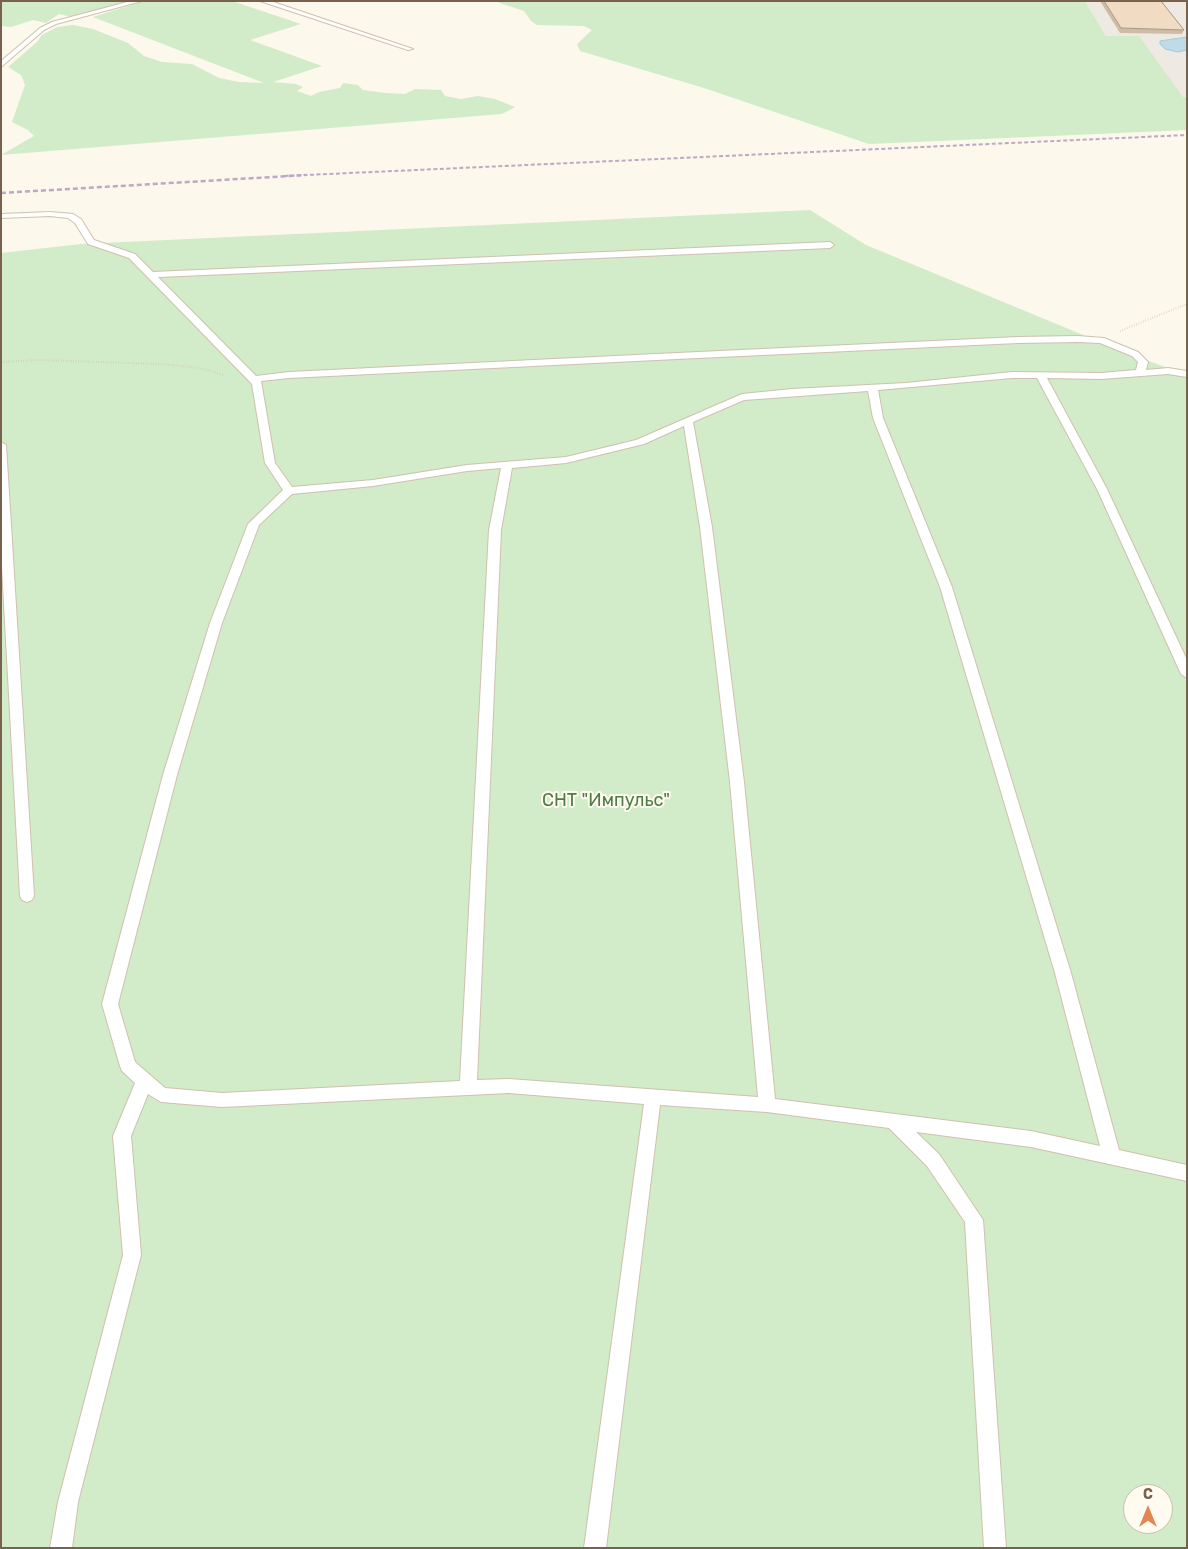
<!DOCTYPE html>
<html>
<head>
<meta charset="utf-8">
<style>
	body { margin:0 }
	#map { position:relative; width:1188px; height:1549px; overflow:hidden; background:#fcf8eb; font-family:Rubik,sans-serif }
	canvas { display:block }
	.frame { position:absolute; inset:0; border:2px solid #78624d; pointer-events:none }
	.north { position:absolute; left:1123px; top:1484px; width:50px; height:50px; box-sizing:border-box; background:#fffbf1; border:1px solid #c9beaf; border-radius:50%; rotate:0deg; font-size:14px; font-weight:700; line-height:20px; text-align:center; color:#78624d }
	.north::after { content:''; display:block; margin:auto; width:18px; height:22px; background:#e38653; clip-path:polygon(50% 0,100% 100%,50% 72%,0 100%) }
</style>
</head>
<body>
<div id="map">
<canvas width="1188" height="1549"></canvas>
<div class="frame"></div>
<div class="north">С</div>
</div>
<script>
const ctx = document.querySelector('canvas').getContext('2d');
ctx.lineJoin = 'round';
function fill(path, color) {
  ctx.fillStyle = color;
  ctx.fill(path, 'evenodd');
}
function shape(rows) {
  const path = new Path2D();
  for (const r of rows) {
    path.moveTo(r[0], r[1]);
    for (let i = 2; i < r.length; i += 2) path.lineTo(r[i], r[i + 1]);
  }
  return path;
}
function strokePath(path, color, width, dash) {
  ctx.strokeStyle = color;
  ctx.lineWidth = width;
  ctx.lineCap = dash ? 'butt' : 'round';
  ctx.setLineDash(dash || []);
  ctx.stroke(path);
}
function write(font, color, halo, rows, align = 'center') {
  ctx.font = font + ' Rubik,sans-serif';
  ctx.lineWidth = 4;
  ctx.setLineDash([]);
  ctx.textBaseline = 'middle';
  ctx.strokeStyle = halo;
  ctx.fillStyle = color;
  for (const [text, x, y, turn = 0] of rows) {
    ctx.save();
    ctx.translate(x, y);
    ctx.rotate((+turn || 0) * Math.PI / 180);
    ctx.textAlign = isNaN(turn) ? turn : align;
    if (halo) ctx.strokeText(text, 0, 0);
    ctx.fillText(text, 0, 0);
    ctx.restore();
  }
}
const industrial = shape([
	[1085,1,1187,1,1187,97,1183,97,1106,36]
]);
const green = shape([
	[1,1,131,1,72,17,59,14,46,23,33,20,11,27,1,26],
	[144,1,232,1,301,24,250,40,322,66,273,82,296,84,303,87,297,91,311,96,319,92,340,88,343,83,358,85,363,90,385,93,405,94,415,89,441,90,445,96,461,99,478,96,495,99,515,107,502,114,1,155,34,136,28,130,12,122,25,85,21,75,8,67,37,42,42,35,57,27,73,25,93,29,128,43,144,56,162,62,192,64,219,78,239,82,264,83,93,17],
	[494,1,1085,1,1106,36,1139,36,1183,97,1187,97,1187,130,869,144,704,88,580,51,577,44,592,30,584,26,537,25,531,21,524,11],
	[810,210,866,245,1124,352,1187,375,1187,1548,1,1548,1,253,81,244],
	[1133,1494,1163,1494,1163,1524,1133,1524]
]);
const water = shape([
	[1187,37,1187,50,1178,52,1165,49,1160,44,1160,41,1187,37]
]);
const path = shape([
	[1120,331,1187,304],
	[1,362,38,360,160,364,200,368,224,375]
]);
const service = shape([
	[131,1,142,1,56,24,44,30,1,67,1,61,40,28,52,22,131,1],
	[260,1,270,1,413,49,408,50,260,1],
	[50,212,73,214,81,219,94,240,135,254,153,272,830,242,834,245,830,248,158,277,256,376,289,372,656,354,1018,337,1078,336,1104,338,1138,352,1148,362,1146,370,1168,368,1187,371,1187,377,1168,374,1101,379,1047,378,1107,489,1187,660,1187,678,1181,674,1097,489,1037,378,1012,378,878,390,883,418,952,587,1071,973,1119,1150,1187,1165,1187,1181,1031,1147,916,1132,939,1154,983,1220,1006,1548,984,1548,965,1222,927,1166,889,1128,767,1112,660,1105,606,1548,584,1548,644,1104,509,1093,222,1107,161,1102,148,1094,131,1136,141,1255,78,1502,72,1548,50,1548,58,1502,123,1255,113,1136,135,1083,122,1071,120,1066,102,1004,163,775,210,623,248,524,283,490,265,463,252,384,129,258,88,244,75,223,68,218,50,216,1,218,1,214,50,212],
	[1078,342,1100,343,1132,356,1138,362,1136,370,1101,373,1012,372,906,383,792,389,742,394,636,440,566,457,467,465,373,480,292,487,275,463,261,381,289,378,656,360,1018,343,1078,342],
	[868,391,873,418,940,587,1055,973,1100,1146,1031,1131,775,1099,744,782,712,527,693,422,744,400,868,391],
	[684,426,700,527,730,782,758,1097,509,1079,477,1080,501,530,512,468,566,463,644,444,684,426],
	[501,468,489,530,460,1081,222,1093,165,1088,135,1062,118,1004,177,775,222,623,259,525,292,494,373,486,467,471,501,468],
	[1,442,6,445,34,896,32,900,27,902,22,900,20,896,1,549,1,442]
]);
const railFar1 = shape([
	[284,176,1187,135]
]);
const rail = shape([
	[1,193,306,175]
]);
const wall = shape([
	[1100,1,1164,1,1163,4,1184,30,1182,34,1120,33]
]);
const building = shape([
	[1104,1,1161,1,1184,30,1121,28,1104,1]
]);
const parkNames = [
	["СНТ \"Импульс\"",606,801]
];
fill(industrial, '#eeeae3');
fill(green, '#d2ebc8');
fill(water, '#bfdbe6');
strokePath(water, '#a5c9d8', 1);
strokePath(service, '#cfc1af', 2);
strokePath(path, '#d7bfa5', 2, [0.5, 2]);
fill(service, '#fff');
strokePath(railFar1, '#bda8c7', 2, [4, 2.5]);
strokePath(rail, '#bda8c7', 2.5, [5, 3]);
fill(wall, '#cfbca7');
fill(building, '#f1dbc2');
strokePath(building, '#a99988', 1);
write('18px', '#4e7d45', '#fffbf1', parkNames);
</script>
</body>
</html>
